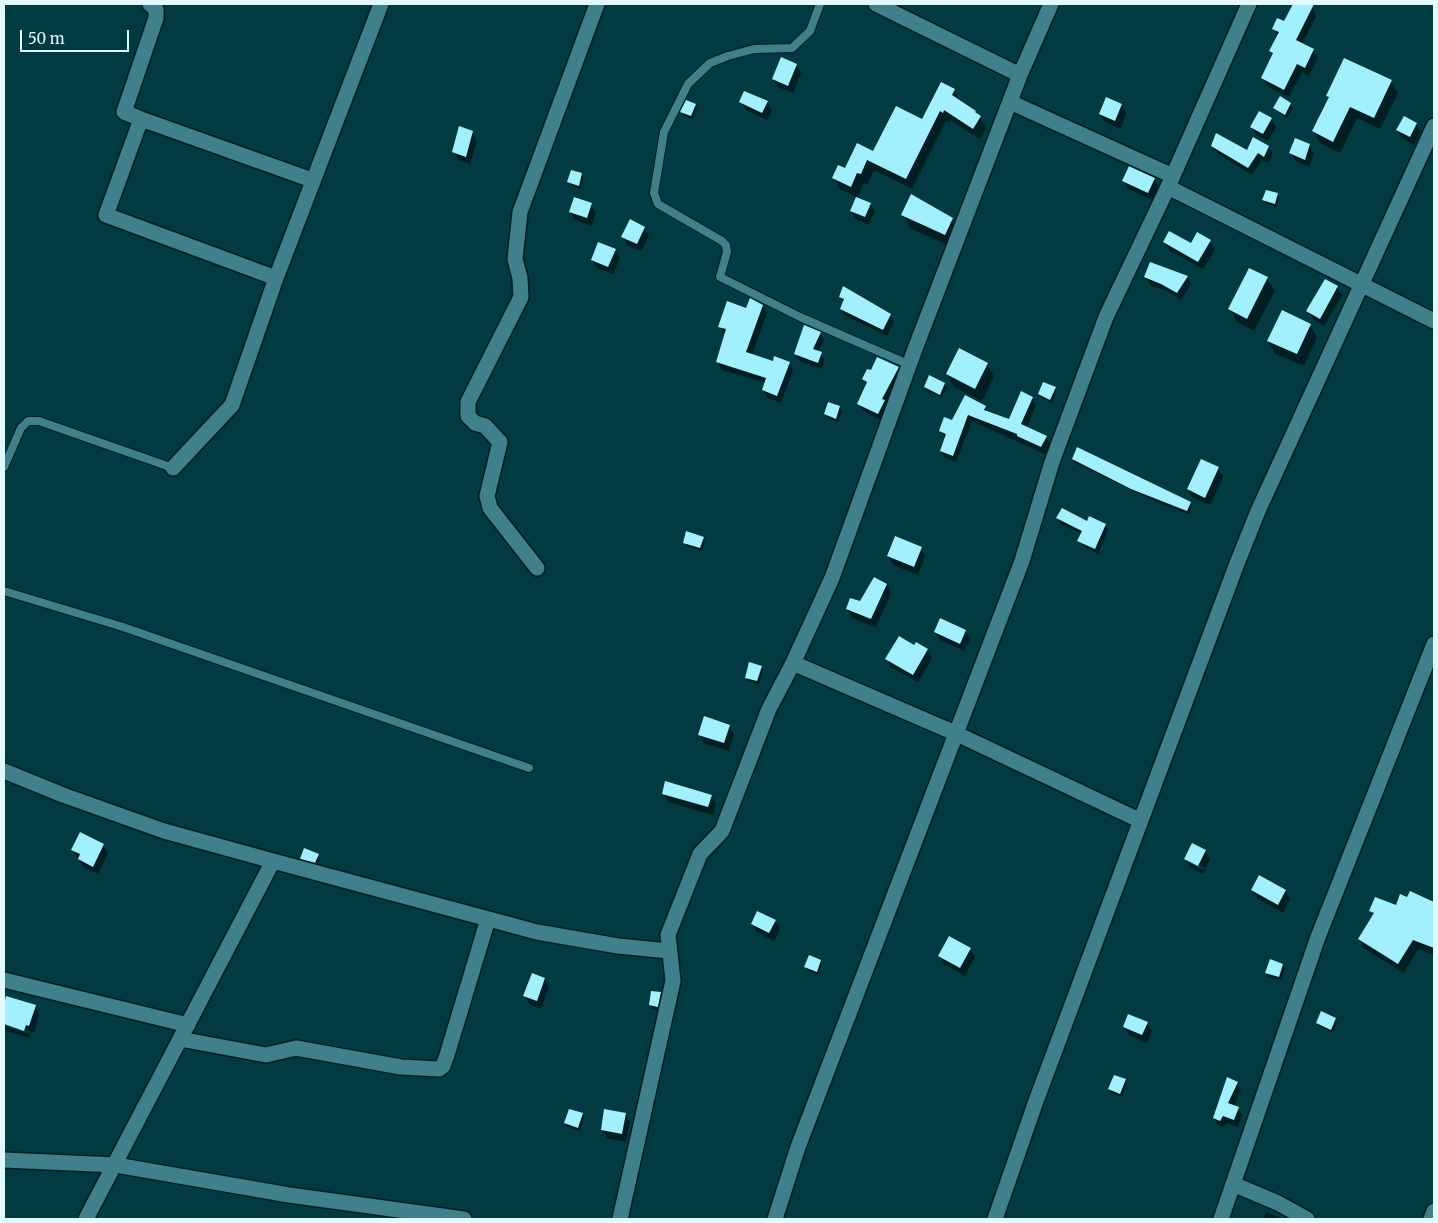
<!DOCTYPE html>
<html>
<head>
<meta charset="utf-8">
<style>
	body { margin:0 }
	#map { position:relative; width:1438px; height:1223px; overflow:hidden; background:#023a41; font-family:Merriweather,serif }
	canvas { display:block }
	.frame { position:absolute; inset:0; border:5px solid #e1fafe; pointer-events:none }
	.scale { position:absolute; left:20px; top:30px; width:109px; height:22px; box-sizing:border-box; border:2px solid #e1fafe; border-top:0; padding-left:6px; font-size:15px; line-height:18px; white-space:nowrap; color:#e1fafe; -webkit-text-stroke:4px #023a41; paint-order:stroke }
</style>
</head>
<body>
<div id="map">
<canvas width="1438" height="1223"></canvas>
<div class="frame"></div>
<div class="scale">50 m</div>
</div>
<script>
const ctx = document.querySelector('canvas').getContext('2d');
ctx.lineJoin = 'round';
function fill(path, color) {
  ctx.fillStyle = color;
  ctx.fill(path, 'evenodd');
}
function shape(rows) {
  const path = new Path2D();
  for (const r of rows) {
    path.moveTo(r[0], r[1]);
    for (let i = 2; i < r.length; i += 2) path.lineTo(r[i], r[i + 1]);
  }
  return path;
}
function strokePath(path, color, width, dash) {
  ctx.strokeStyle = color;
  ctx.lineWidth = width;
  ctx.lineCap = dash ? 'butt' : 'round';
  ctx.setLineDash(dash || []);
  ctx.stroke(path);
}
const shadow = shape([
	[1294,4,1304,4,1312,7,1316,16,1302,44,1313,50,1318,58,1309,76,1302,72,1289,97,1267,86,1263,78,1273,56,1271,51,1278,36,1274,29,1285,23],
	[796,65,801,73,793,93,778,87,773,79],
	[1391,81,1398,93,1380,129,1357,118,1340,153,1320,143,1313,131,1329,99,1327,96],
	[954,90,960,101,980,117,986,128,980,139,950,120,949,123,946,121,912,189,874,170,867,185,864,183,857,199,870,204,875,212,869,225,856,219,851,211,857,197,840,189,833,177,923,121],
	[1107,99,1122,105,1126,114,1120,129,1105,122,1100,114],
	[741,102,767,102,772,111,767,120,746,110],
	[1290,104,1293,108,1287,118,1274,108],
	[695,105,697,109,693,119,684,116,682,112],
	[1271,119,1276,127,1268,141,1256,135,1252,127],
	[1416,124,1421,132,1414,145,1402,138,1397,130],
	[472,132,477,141,470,164,458,160,454,152],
	[1295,140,1310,145,1314,154,1309,167,1295,161,1291,153],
	[1212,146,1247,151,1268,147,1273,154,1268,163,1262,160,1252,175,1217,153],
	[581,174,584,178,580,189,571,186,569,182],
	[1154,179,1159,187,1153,200,1128,189,1124,181],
	[1277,194,1279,198,1276,207,1266,204,1264,200],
	[912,196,952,219,960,232,952,247,910,228,903,215],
	[591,204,596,213,591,226,575,220,570,212],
	[644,228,649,236,641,251,627,245,623,236],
	[1210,241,1215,250,1203,269,1169,250,1164,242,1191,245],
	[615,250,620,258,613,274,597,268,592,259],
	[1146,277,1187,277,1191,284,1181,300,1167,291,1150,285],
	[1267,278,1275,291,1254,331,1237,322,1230,309],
	[1337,287,1342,295,1324,326,1313,319,1308,311],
	[840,297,890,315,894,321,887,336,844,315,841,309,844,303],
	[762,306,767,313,752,355,773,363,789,363,793,370,781,403,768,398,763,390,766,383,722,370,717,362,725,335,720,327,747,310],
	[1310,325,1317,337,1304,366,1275,354,1268,341],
	[820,333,824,340,818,352,825,360,822,369,799,361,795,354],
	[987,364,994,377,982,401,954,387,947,374],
	[898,368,902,376,883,421,864,412,859,404,867,386,863,379],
	[944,384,947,388,942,397,927,391,925,387],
	[1055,388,1057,392,1052,403,1041,398,1039,394],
	[1032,398,1036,405,1026,428,1046,437,1050,444,1045,454,972,421,956,462,945,458,941,451,946,439,940,431,953,421,985,407,988,413,1009,420],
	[829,404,840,408,842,411,838,422,828,418,825,414],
	[1073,459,1190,503,1192,507,1189,514,1163,505,1075,463],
	[1218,468,1223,477,1210,505,1193,498,1188,489],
	[1058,518,1105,525,1108,530,1098,554,1082,546,1079,541,1082,534,1061,524],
	[703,538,705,541,702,551,686,546,684,542],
	[921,548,925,556,918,575,893,565,888,556],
	[874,578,887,585,891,593,876,627,852,618,847,609,861,603],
	[965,631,970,639,964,651,940,640,935,632],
	[914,647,927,650,932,658,918,682,891,667,886,659],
	[761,667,763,670,759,684,748,681,746,678],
	[729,726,734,734,729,751,704,743,699,734],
	[663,794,711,796,716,804,713,815,668,802],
	[103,845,108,853,98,874,84,868,73,850],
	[1205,851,1210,859,1203,874,1190,867,1185,859],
	[1191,861,1205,868,1203,870,1191,864],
	[318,855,320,859,317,866,304,862,302,859],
	[1260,877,1286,891,1290,899,1283,913,1257,898,1252,890],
	[1410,893,1434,903,1434,955,1418,949,1404,973,1365,949,1359,939,1374,916,1371,911,1396,907,1408,899],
	[775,921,780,929,774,941,757,932,752,924],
	[970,949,975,957,965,976,944,964,940,956],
	[820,961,822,964,818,975,808,971,806,967],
	[1283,965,1285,969,1281,980,1269,977,1267,973],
	[545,979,549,987,541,1009,529,1004,525,996],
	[660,993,662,997,659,1010,652,1009,650,1005],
	[7,997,35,1006,39,1014,34,1033,31,1032,29,1038,4,1030,4,1008],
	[4,1023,30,1031,30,1034,4,1026],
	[1335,1019,1337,1023,1333,1033,1320,1027,1317,1023],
	[1147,1023,1152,1031,1147,1043,1129,1035,1124,1027],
	[1125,1080,1127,1084,1122,1097,1111,1093,1109,1089],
	[1237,1083,1241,1090,1234,1106,1238,1108,1242,1115,1238,1127,1227,1123,1224,1127,1218,1125,1214,1118],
	[582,1114,584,1118,580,1131,567,1127,565,1123],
	[625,1114,630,1122,626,1142,607,1138,602,1130],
	[1266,1212,1284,1219,1263,1219]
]);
const building = shape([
	[1293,4,1314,4,1296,40,1314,49,1305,68,1297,64,1284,90,1261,78,1273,53,1269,51,1279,32,1272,29,1277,18,1284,21],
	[781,57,797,64,788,86,772,79],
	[1344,58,1392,80,1374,118,1350,107,1333,142,1312,131,1329,97,1326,96],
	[941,82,955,89,952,95,976,111,975,112,981,116,973,129,944,110,943,113,940,111,906,179,867,160,861,174,857,173,851,187,832,178,838,165,845,168,857,143,873,151,896,106,922,119],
	[744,91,768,101,762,113,739,102],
	[1280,96,1291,103,1285,115,1273,108],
	[1106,97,1122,104,1115,121,1099,114],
	[686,100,696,104,691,116,680,112],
	[1259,111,1272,118,1263,134,1250,127],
	[1404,116,1417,123,1410,137,1396,130],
	[459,126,473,131,466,157,452,152],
	[1216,133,1247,150,1253,137,1269,146,1264,157,1258,153,1248,168,1211,146],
	[1295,138,1310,144,1305,160,1289,153],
	[1129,166,1155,178,1148,193,1122,181],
	[571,170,582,173,579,186,567,182],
	[1266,190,1278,193,1275,204,1262,200],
	[911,194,953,218,945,235,901,215],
	[574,197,592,203,587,218,569,212],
	[856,197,871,203,865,217,850,211],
	[630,219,645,227,637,244,621,237],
	[1169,231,1191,243,1197,232,1211,240,1198,262,1163,242],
	[598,242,616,249,608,267,591,260],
	[1150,262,1188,276,1177,293,1161,284,1144,277],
	[1249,268,1268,277,1247,319,1228,309],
	[1325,279,1338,286,1320,319,1306,311],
	[843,286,891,314,883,330,840,309,844,299,839,297],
	[750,298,763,305,746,352,773,361,774,356,790,362,777,396,762,390,766,378,716,362,726,329,718,327,727,301,746,308],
	[1282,310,1311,324,1297,354,1267,341],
	[804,325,821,332,813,349,822,352,818,363,794,354],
	[959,348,988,363,975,389,946,374],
	[877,357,899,367,882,399,885,400,878,414,857,404,867,382,862,379,867,369,871,370],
	[929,375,945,383,940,395,924,387],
	[1043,382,1056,387,1050,400,1038,394],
	[1021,391,1033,397,1021,424,1047,436,1041,447,1017,436,1017,434,968,415,953,456,940,451,946,434,939,431,944,417,952,420,965,395,986,406,984,410,1009,419],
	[828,402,840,406,836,419,824,414],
	[1077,447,1191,502,1187,511,1131,489,1072,459],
	[1201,459,1219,467,1205,498,1187,489],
	[1062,508,1087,521,1089,516,1106,524,1095,549,1077,541,1082,531,1056,518],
	[686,531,704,537,700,548,683,543],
	[895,536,922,547,914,567,887,556],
	[874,577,887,584,871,619,846,609,850,598,860,601],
	[940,618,966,630,960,644,934,632],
	[899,636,914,645,916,642,928,649,913,675,885,659],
	[749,662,762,666,757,681,745,678],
	[704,716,730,725,724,743,698,735],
	[665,781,712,795,708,807,662,794],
	[80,832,104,844,93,867,78,859,80,854,71,850],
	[1192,843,1206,850,1198,866,1184,859],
	[304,848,319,854,315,863,300,859],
	[1259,875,1286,890,1278,905,1251,890],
	[1410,891,1434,902,1434,948,1413,940,1398,964,1358,939,1374,913,1369,911,1375,897,1396,905,1400,894,1407,897],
	[757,911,776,920,769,933,751,924],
	[949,936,971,948,960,968,938,956],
	[809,955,821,960,817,972,804,967],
	[1270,959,1283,964,1279,977,1265,973],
	[532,973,545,978,537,1001,523,996],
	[651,991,661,992,658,1007,649,1005],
	[6,996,36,1005,29,1026,26,1025,24,1031,4,1024,4,1003],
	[1321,1011,1336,1018,1331,1030,1316,1023],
	[1128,1014,1148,1022,1142,1035,1123,1027],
	[1114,1075,1126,1079,1120,1094,1108,1089],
	[1227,1077,1238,1082,1228,1103,1239,1107,1234,1120,1223,1116,1220,1121,1213,1118],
	[569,1109,583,1113,578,1128,564,1123],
	[604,1109,626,1113,622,1134,601,1130]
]);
const lane = shape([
	[820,4,810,31,792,48,754,49,728,56,710,63,688,84,664,132,654,193,658,204,722,241,726,245,727,252,720,277,800,317,910,365],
	[4,467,21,428,28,421,39,421,173,468],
	[4,591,123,627,529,768]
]);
const street = shape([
	[150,4,156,9,156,18,124,112,141,119,106,215,276,278],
	[876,4,1020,75],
	[1010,102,1173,176],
	[141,119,312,180],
	[1168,187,1434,321],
	[173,468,232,405,276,278,381,4],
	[537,568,490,508,487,496,500,442,485,426,475,423,468,416,468,402,521,297,520,278,515,259,520,212,597,4],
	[793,663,955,733,1139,820],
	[4,771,63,795,164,831,273,861,537,932,618,946,669,951],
	[4,980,188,1025],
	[180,1039,266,1055,296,1048,401,1067,439,1069,443,1066,447,1055,488,919],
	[4,1160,116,1165,289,1195,464,1219],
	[1233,1184,1278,1203,1307,1219],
	[86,1219,273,861],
	[620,1219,673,981,668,935,700,854,722,831,769,709,793,663,832,578,915,349,1020,75,1051,4],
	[775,1219,798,1147,1022,561,1052,462,1106,317,1168,187,1249,4],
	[995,1219,1036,1101,1236,566,1258,511,1434,126],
	[1221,1219,1318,937,1434,644],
	[1431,1219,1434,1211]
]);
fill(shadow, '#0007');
fill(building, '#a2f0fd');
strokePath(lane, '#001f25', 10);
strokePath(street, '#001f25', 18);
strokePath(lane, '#3f808a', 8);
strokePath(street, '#3f808a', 15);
</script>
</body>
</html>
